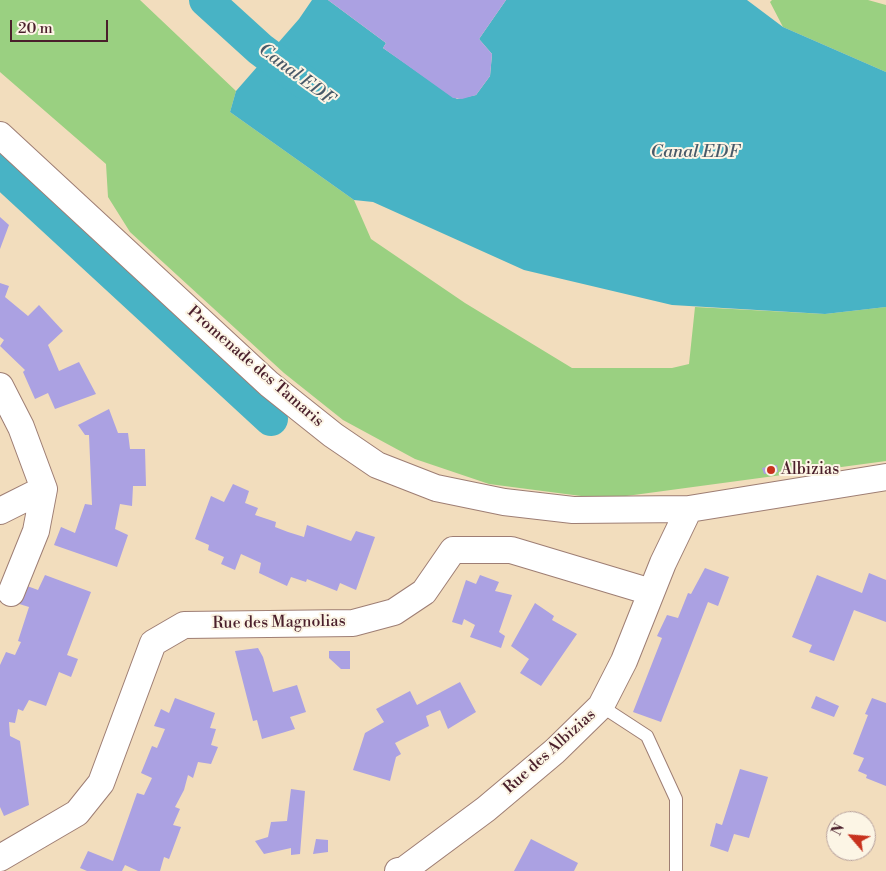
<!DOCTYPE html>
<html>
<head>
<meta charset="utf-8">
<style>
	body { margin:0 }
	#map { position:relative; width:886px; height:871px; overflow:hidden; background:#f2ddbd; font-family:"Libre Bodoni",serif }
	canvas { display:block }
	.north { position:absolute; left:826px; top:811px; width:50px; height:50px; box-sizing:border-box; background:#fcf5e5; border:1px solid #b59f9b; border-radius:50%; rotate:297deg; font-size:14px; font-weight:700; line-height:20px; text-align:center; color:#4a1f2b }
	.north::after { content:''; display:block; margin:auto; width:18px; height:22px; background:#c8321e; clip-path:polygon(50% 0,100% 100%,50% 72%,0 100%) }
	.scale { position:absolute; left:10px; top:20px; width:98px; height:22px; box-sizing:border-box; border:2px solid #4a1f2b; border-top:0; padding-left:6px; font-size:15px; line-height:18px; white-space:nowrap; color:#4a1f2b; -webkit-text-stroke:4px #fcf5e5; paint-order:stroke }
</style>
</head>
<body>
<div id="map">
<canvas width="886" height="871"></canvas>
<div class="north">N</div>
<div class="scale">20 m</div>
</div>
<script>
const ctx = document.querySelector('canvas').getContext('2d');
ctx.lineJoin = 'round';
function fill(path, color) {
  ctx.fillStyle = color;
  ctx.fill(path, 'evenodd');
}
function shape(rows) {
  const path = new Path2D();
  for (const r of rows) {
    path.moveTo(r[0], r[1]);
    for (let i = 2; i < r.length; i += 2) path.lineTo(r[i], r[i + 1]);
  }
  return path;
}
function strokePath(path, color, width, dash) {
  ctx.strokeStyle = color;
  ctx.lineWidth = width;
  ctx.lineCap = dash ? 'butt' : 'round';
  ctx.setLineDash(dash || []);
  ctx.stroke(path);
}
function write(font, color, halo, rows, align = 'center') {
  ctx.font = font + ' "Libre Bodoni",serif';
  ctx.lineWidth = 4;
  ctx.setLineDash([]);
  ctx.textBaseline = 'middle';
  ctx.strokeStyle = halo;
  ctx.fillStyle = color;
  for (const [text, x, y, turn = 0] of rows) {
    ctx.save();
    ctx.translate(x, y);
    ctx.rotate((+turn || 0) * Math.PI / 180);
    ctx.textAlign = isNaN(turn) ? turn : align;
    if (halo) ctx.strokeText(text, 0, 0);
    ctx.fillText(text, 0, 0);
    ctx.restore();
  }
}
const green = shape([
	[0,0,140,0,236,91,230,112,354,200,371,239,465,303,572,368,672,368,689,364,695,307,825,314,886,307,886,461,604,499,489,484,415,459,343,420,284,373,130,232,108,197,106,164,0,72],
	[772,0,868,0,886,5,886,72,783,27,770,2]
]);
const water = shape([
	[312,0,328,0,386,43,383,48,457,99,476,95,490,76,492,54,479,39,506,0,747,0,783,27,886,72,886,307,825,314,672,305,524,270,373,202,354,200,230,112,236,91,299,19]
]);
const canal = shape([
	[206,0,260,49,304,82],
	[0,169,271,419]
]);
const building = shape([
	[328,0,506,0,479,39,492,54,490,76,476,95,462,99,453,98,383,48,386,43],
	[0,217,9,225,0,249],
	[0,283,9,286,5,297,28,316,39,305,63,331,48,345,59,371,79,362,96,394,55,409,48,393,35,399,23,372,25,370,0,346,4,340,0,337],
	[109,409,118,433,128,433,130,449,145,449,146,486,133,486,132,506,120,504,115,529,128,535,117,567,54,545,61,527,75,533,85,504,92,505,89,435,85,435,78,425],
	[777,465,778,472,764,474,762,468],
	[233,484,249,491,245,503,258,508,255,515,276,522,275,527,288,532,304,537,307,525,351,541,356,531,375,537,356,590,340,583,337,591,307,579,306,582,291,577,287,586,259,573,261,563,241,554,235,570,221,564,224,557,208,550,209,545,195,539,211,496,224,502],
	[705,568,729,577,718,606,708,602,661,722,633,712,662,638,657,636,667,615,678,618,688,593,691,594],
	[869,573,886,580,886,622,854,610,834,661,809,652,812,645,792,637,817,575,862,593],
	[45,575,91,592,67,655,78,659,71,677,59,672,46,706,29,700,23,711,18,709,15,723,9,722,10,736,20,741,29,805,4,816,0,807,0,665,6,652,15,655,21,642,18,641,29,607,13,602,19,583,38,590],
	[480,575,499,582,495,591,512,595,499,632,505,636,501,648,470,637,475,625,464,619,462,625,452,622,466,580,476,584],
	[535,603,554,616,552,620,577,634,541,686,520,673,529,659,511,646],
	[258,648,263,657,273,692,297,685,306,712,290,717,295,729,262,739,257,720,253,721,235,651],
	[329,651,350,651,350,669,341,669,329,658],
	[460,682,476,712,448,729,440,710,426,716,429,726,395,743,401,754,396,757,390,781,353,770,365,733,384,722,376,709,410,691,417,705],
	[816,696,839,706,834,717,811,708],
	[175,698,215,713,210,728,216,729,211,745,218,747,211,764,198,762,193,778,188,775,184,790,175,807,180,809,173,825,181,827,169,859,164,857,160,871,138,871,125,865,122,871,87,871,80,868,88,851,113,861,137,793,144,795,152,778,141,773,152,746,157,748,165,729,154,726,161,709,169,713],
	[872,698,886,703,886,786,866,778,867,775,858,771,864,758,853,754,868,715,865,714],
	[740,769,768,777,749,838,734,834,728,852,710,846,716,823,722,825],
	[291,789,305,791,300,854,291,855,291,848,264,854,255,841,268,837,271,822,287,821],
	[316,839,328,840,328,852,313,854],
	[531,839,578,863,574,871,514,871]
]);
const service = shape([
	[601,706,647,736,676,799,676,871]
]);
const minor = shape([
	[0,135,269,384,333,435,377,465,436,488,504,502,573,510,689,509,886,477],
	[0,386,21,427,44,489,0,511],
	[11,593,36,531,44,489],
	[0,858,77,813,101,783,153,643,184,625,353,623,394,612,424,592,453,550,511,550,651,592],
	[398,871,404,870,486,809,555,751,601,706,624,661,663,563,689,509]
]);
const markers = [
	[771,470,5,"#c8321e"]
];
const streetNames = [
	["Promenade des Tamaris",255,367,41],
	["Rue des Magnolias",279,623,-1],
	["Rue des Albizias",550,752,-42]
];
const poiNames = [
	["Albizias",781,470]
];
const waterNames = [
	["Canal EDF",296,75,37],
	["Canal EDF",695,153]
];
fill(green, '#9ad081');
fill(water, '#48b3c5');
strokePath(canal, '#48b3c5', 34);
fill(building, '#aba1e2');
strokePath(service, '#9e7e74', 14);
strokePath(minor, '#9e7e74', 28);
strokePath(service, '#fff', 12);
strokePath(minor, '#fff', 26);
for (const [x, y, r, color] of markers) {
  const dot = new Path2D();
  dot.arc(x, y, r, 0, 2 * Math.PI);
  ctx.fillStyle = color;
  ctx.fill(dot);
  strokePath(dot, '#fcf5e5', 2);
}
write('16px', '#4a1f2b', '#fcf5e5', streetNames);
write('16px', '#4a1f2b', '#fcf5e5', poiNames, 'left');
write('italic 18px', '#495a69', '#fcf5e5', waterNames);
</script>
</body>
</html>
